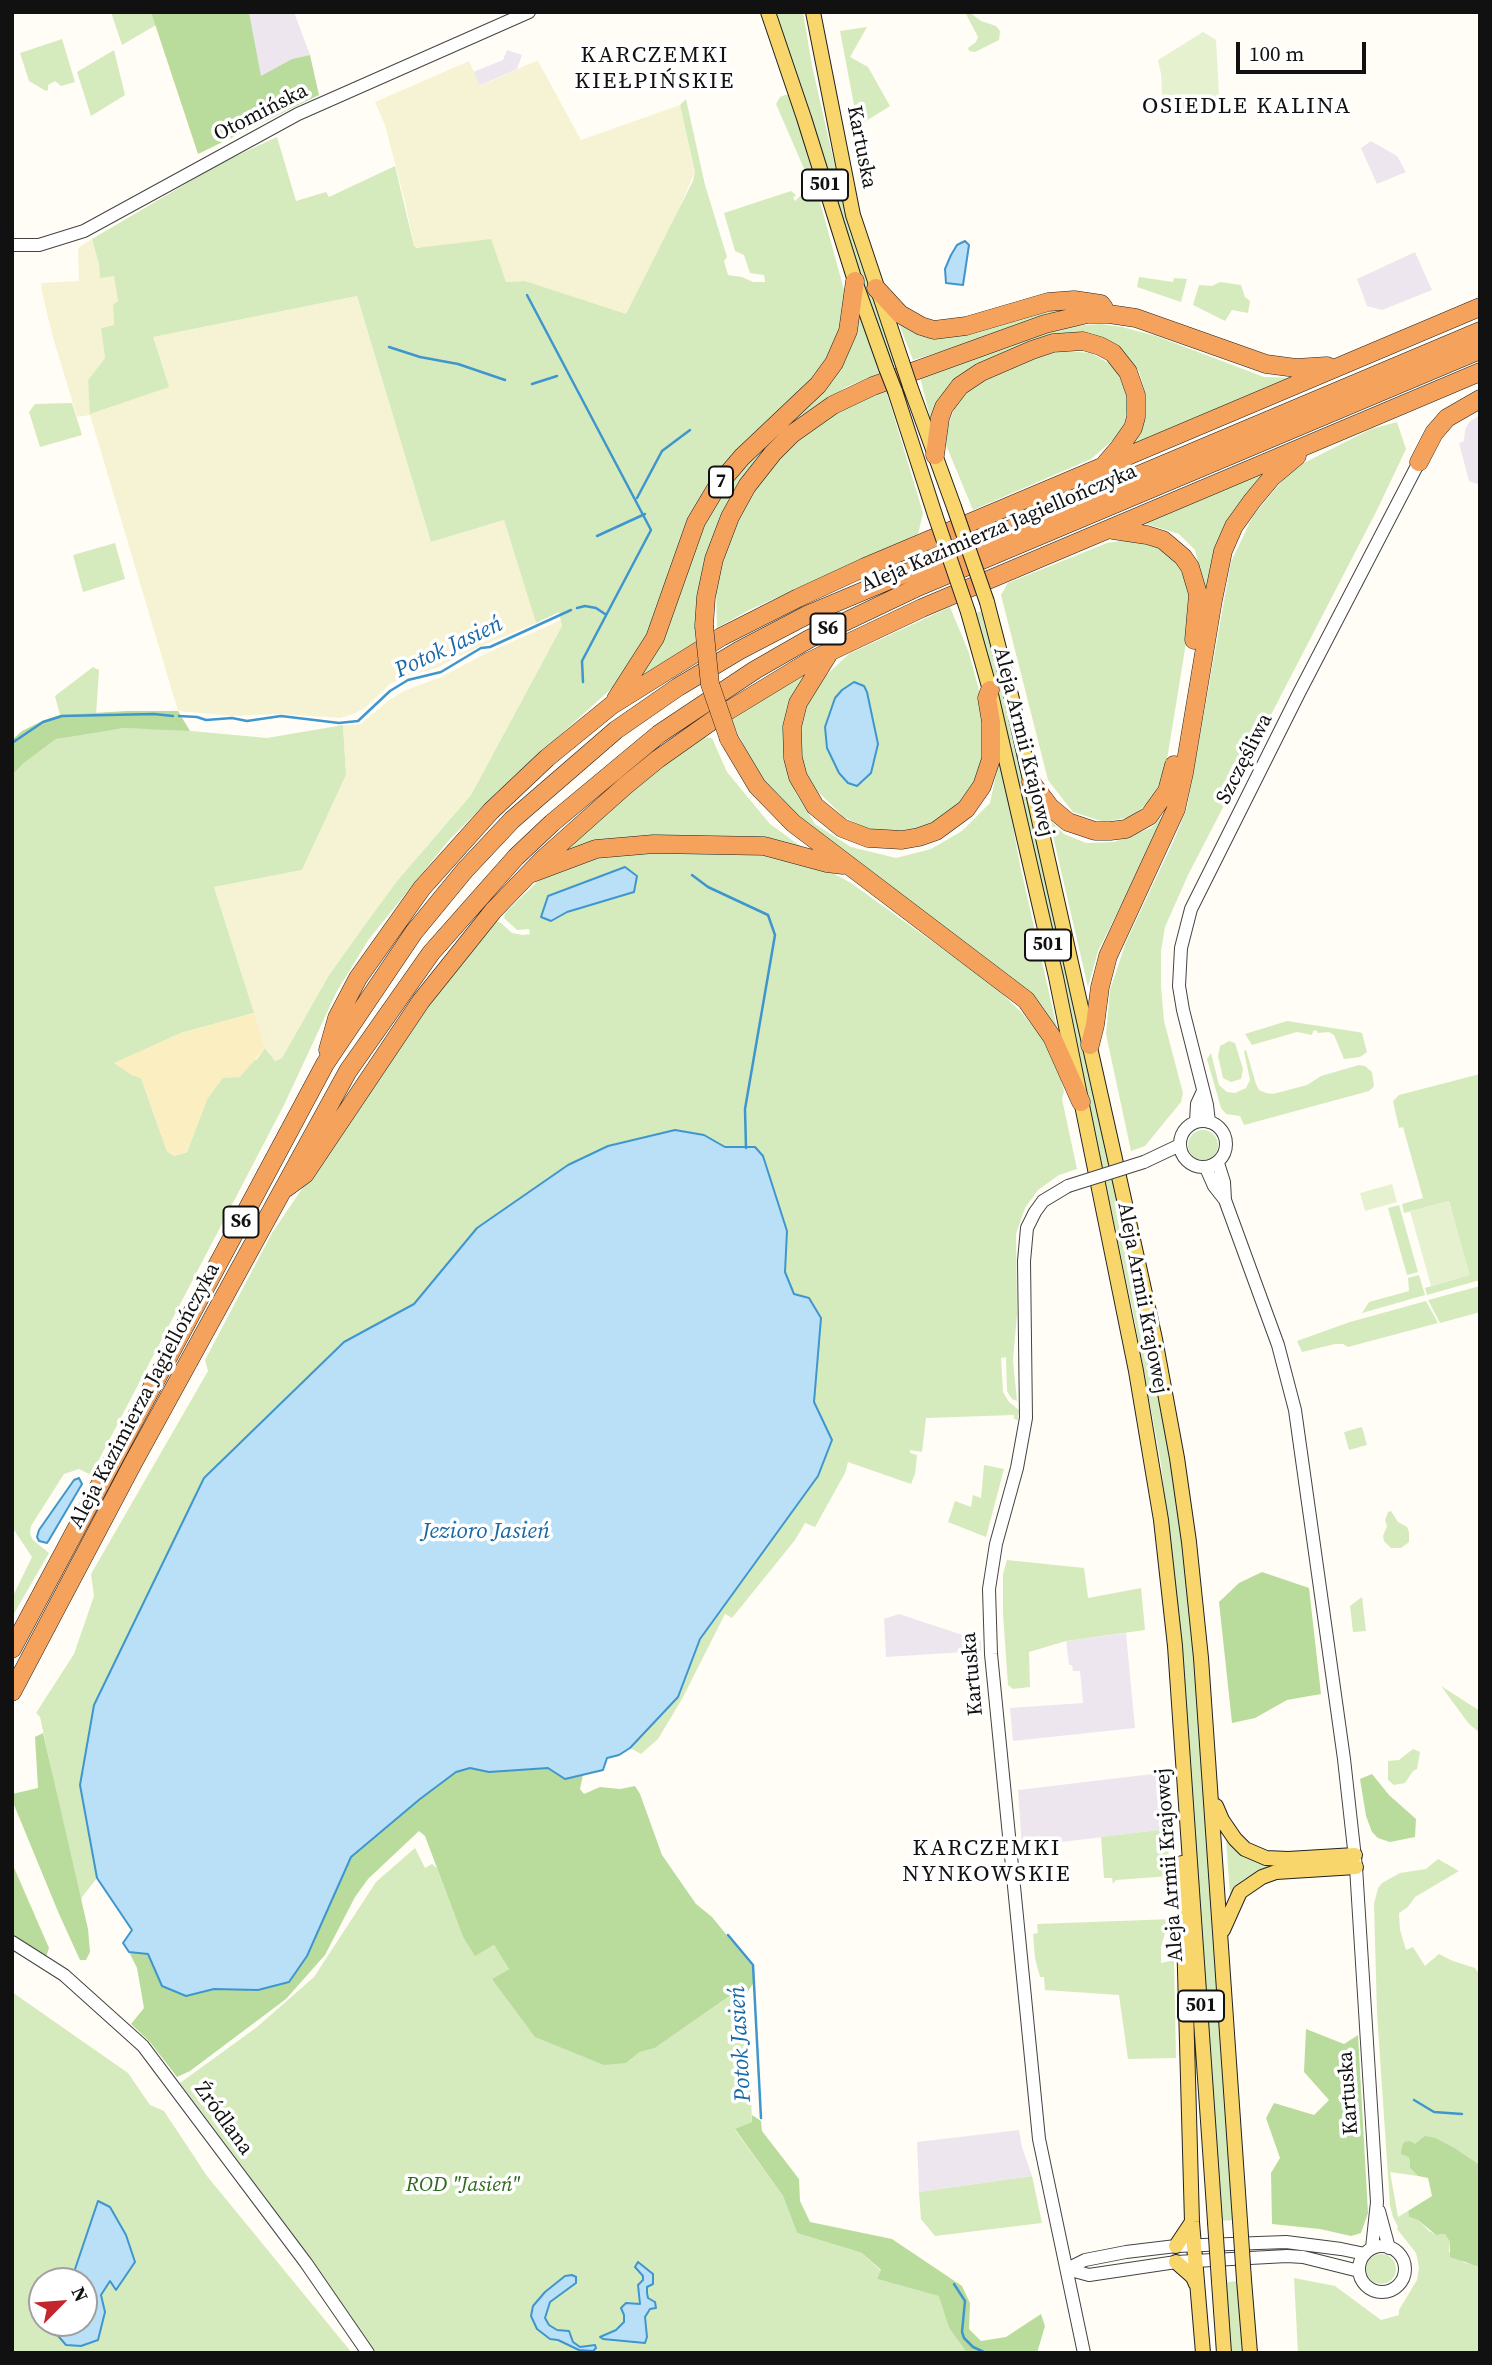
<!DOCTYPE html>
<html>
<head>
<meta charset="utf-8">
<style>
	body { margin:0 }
	#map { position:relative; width:1492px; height:2365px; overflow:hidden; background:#fffdf5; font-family:"Source Serif 4",serif }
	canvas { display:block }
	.frame { position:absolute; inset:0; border:14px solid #111; pointer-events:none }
	.north { position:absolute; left:28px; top:2267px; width:70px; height:70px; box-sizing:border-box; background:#fff; border:2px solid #a0a0a0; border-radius:50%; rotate:65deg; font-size:19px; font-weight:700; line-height:28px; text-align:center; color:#111 }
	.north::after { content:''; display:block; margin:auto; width:24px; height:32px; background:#c4262e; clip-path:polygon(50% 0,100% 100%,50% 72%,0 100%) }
	.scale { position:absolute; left:1236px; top:42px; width:130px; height:32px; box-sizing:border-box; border:4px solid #111; border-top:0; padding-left:9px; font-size:21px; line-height:24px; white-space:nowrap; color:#111; -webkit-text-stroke:5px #fff; paint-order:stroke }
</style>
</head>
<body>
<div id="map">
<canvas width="1492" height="2365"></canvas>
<div class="frame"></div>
<div class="north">N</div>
<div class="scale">100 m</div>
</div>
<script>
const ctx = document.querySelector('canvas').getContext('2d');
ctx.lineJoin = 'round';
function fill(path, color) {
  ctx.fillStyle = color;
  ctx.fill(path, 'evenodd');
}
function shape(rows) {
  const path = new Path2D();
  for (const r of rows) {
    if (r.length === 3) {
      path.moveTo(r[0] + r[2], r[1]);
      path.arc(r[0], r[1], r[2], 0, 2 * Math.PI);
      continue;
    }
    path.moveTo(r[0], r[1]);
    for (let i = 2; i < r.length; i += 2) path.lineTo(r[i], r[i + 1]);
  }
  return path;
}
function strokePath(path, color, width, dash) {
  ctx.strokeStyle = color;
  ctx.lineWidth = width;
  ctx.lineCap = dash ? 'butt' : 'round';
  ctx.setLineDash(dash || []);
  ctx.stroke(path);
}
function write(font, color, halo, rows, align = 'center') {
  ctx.font = font + ' "Source Serif 4",serif';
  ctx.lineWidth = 7;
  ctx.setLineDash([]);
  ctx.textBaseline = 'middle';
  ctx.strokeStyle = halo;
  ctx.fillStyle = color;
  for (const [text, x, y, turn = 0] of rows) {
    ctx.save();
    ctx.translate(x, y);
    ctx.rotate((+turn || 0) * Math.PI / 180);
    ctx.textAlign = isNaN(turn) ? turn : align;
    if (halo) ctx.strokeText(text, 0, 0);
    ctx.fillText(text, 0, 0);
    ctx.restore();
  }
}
const industrial = shape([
	[249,12,294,12,310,55,292,59,261,77],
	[507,50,522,55,517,69,479,86,473,72,503,60],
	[1371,141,1397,156,1406,172,1377,184,1361,148],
	[1415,252,1432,290,1382,310,1367,306,1357,279],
	[1480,415,1480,485,1469,481,1459,443,1464,441,1465,430,1469,422],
	[899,1614,981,1641,981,1651,886,1657,884,1619],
	[1126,1633,1135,1728,1013,1741,1010,1708,1083,1703,1080,1671,1073,1671,1072,1665,1069,1665,1066,1641],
	[1161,1773,1167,1829,1022,1847,1018,1790],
	[1019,2130,1022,2147,1032,2176,919,2192,917,2142]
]);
const farmland = shape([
	[469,61,480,86,531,63,538,61,581,140,680,105,695,172,670,229,626,315,525,281,506,282,414,246,406,206,385,125,375,102],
	[92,239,99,264,115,275,118,301,113,306,114,325,101,328,105,358,88,380,91,414,153,337,357,296,431,542,504,520,536,623,467,652,437,668,407,676,390,684,366,707,354,714,340,718,281,714,232,716,178,711,90,415,77,417,52,334,42,292,41,283,79,281,78,248],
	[561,620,562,626,471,795,397,881,329,975,282,1058,275,1061,265,1048,214,887,302,870,346,775,343,725,361,724,389,700,406,690,439,678,487,653]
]);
const green = shape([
	[111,12,151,12,156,25,122,45],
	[774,12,803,12,812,66,841,193,896,363,891,364],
	[965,12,969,12,981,21,996,26,1000,31,999,40,975,52,969,51,968,48,976,42,978,37],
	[867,27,850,57,868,67,890,106,858,126,840,31],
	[62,39,75,82,61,86,55,81,48,85,48,90,46,91,29,81,20,53],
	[114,50,125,95,91,116,77,72],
	[785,95,791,95,844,290,844,320,821,373,743,446,642,650,612,688,498,791,449,840,369,939,337,991,285,1103,91,1475,79,1469,64,1474,31,1526,30,1534,33,1540,49,1553,12,1617,12,1598,32,1557,12,1527,12,775,24,763,56,739,85,733,124,728,170,729,267,738,343,725,346,775,302,870,214,887,254,1013,181,1033,115,1063,132,1075,141,1078,167,1151,174,1156,187,1152,207,1099,223,1077,257,1059,265,1048,275,1061,282,1058,329,975,362,929,397,881,471,795,562,626,559,612,536,623,504,520,431,542,357,296,153,337,169,387,90,414,88,380,105,358,101,328,114,325,113,305,118,301,114,276,100,278,99,264,92,239,223,162,277,137,296,201,326,192,329,197,395,166,414,246,417,248,491,239,506,282,525,281,626,314,693,181,695,172,680,105,686,99,705,185,727,257,724,261,728,275,742,277,753,282,765,282,764,275,750,273,744,255,735,251,724,213,791,191,796,195,793,198,795,201,807,189,809,184,805,171,776,104,780,97],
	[1139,277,1173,282,1174,278,1187,279,1181,302,1137,287],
	[1220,282,1241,285,1245,297,1250,301,1248,313,1232,310,1225,321,1193,305,1199,285,1212,286],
	[1085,307,913,360,897,319,914,330,1030,312],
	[858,310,880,373,846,387,792,424,744,478,697,642,631,686,699,529,742,464,828,383],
	[1101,324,1122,327,1156,336,1264,377,1301,378,1124,453,1144,412,1145,392,1139,371,1121,352,1102,339,978,367,932,425,920,377,1031,337,1071,326],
	[1065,351,1091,353,1108,363,1123,378,1129,402,1122,432,1091,459,973,510,946,445,948,425,957,402,977,383,1044,355],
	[886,390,923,513,918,534,749,610,717,628,716,590,723,555,740,512,765,473,798,438,838,411],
	[72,403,82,435,40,447,29,412,35,404],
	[1397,422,1406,449,1377,510,1188,875,1165,927,1161,951,1161,986,1164,1021,1183,1093,1181,1102,1145,1146,1131,1151,1106,1034,1110,990,1126,942,1174,840,1187,808,1231,562,1253,516,1292,469,1371,429],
	[1273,467,1240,502,1219,538,1207,597,1195,550,1179,534,1140,522],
	[1132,539,1155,545,1172,555,1185,578,1192,606,1165,772,1151,800,1131,817,1104,822,1073,812,1048,780,1001,595,1008,583,1107,543],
	[115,543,125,579,83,592,73,555],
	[950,607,969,653,984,709,986,741,981,773,964,800,938,822,907,832,868,829,844,817,816,790,804,768,799,741,805,707,824,677,849,654],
	[981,611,1005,704,1097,1097,1160,1396,1178,1507,1197,1665,1235,2220,1222,2221,1182,1667,1161,1464,1134,1317,1044,895,1002,709,976,613],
	[93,667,99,670,96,715,60,715,55,696],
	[806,674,785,758,795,792,815,824,851,847,896,858,931,849,962,831,990,803,1000,756,1020,865,1057,1028,1038,1002,990,961,802,822,759,775,731,720,759,700],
	[702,737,712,738,727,772,770,824,803,848,769,839,743,836,633,838,557,858,628,790],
	[1171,806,1098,951,1088,987,1049,819,1064,834,1086,843,1114,842,1151,828],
	[622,851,764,851,829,871,851,883,994,986,1022,1013,1042,1038,1057,1067,1064,1091,1062,1099,1077,1169,1059,1175,1038,1190,1025,1208,1016,1234,1017,1314,1013,1360,1017,1401,1012,1399,1007,1391,1006,1357,1001,1358,1003,1392,1009,1402,1019,1410,1018,1420,1014,1419,1014,1415,926,1418,922,1452,910,1450,910,1453,917,1455,915,1474,911,1484,848,1462,845,1473,815,1527,805,1523,795,1540,732,1618,725,1614,682,1699,658,1739,641,1754,630,1748,678,1697,700,1639,818,1476,832,1440,814,1402,821,1318,794,1294,785,1272,787,1231,763,1156,755,1147,725,1147,704,1135,477,1228,414,1304,344,1342,204,1478,80,1785,97,1878,82,1897,80,1904,40,1717,36,1713,74,1654,94,1596,91,1574,208,1371,205,1360,272,1233,409,1031,493,924,496,921,501,923,512,933,523,935,530,934,529,929,517,930,504,918,505,913,537,882,566,865],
	[625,867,634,892,541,917,548,896],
	[1287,1021,1358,1032,1362,1033,1367,1052,1360,1057,1344,1059,1334,1035,1329,1032,1318,1033,1316,1030,1313,1031,1312,1035,1297,1032,1252,1045,1245,1034],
	[1229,1041,1235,1043,1243,1069,1241,1079,1231,1082,1223,1078,1218,1056,1220,1046],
	[1246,1050,1256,1084,1259,1090,1266,1093,1273,1094,1307,1085,1321,1076,1359,1065,1365,1066,1372,1072,1374,1086,1369,1091,1244,1125,1240,1116,1226,1114,1221,1108,1207,1059,1211,1053,1219,1085,1227,1092,1235,1093,1246,1088,1250,1080,1244,1051],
	[1480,1074,1480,1280,1427,1295,1425,1288,1469,1275,1449,1201,1404,1213,1402,1204,1423,1198,1403,1127,1399,1128,1393,1101,1399,1095],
	[1203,1145,15],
	[1399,1205,1418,1272,1407,1275,1388,1208],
	[1419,1275,1425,1295,1362,1313,1369,1302,1409,1291,1408,1278],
	[1480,1286,1480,1312,1440,1323,1428,1300],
	[1426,1301,1438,1323,1348,1347,1343,1344,1335,1344,1302,1352,1297,1341,1350,1322],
	[1362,1427,1367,1445,1349,1450,1344,1432],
	[984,1465,1004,1469,986,1537,948,1522,955,1501,971,1507,973,1495,981,1498],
	[1391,1511,1398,1522,1407,1527,1409,1532,1409,1542,1401,1548,1391,1548,1384,1541,1383,1536,1387,1526,1385,1520,1388,1512],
	[1007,1560,1084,1568,1088,1598,1141,1588,1145,1630,1066,1641,1029,1652,1030,1687,1013,1689,1008,1685,1003,1614,1003,1574],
	[1362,1597,1366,1631,1353,1632,1350,1606],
	[1441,1686,1480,1711,1480,1733,1469,1724],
	[1413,1749,1420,1752,1417,1769,1413,1771,1405,1783,1394,1785,1388,1780,1388,1761,1399,1760],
	[1167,1829,1170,1876,1116,1880,1113,1884,1112,1878,1104,1878,1101,1837],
	[1226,1839,1239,1854,1267,1865,1337,1859,1267,1868,1243,1880,1230,1895],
	[415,1848,425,1868,432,1864,437,1868,463,1937,476,1955,494,1945,509,1969,492,1979,626,2063,640,2052,655,2048,728,1997,747,1993,752,2122,735,2130,783,2196,797,2233,862,2253,881,2271,877,2279,940,2296,949,2328,967,2353,376,2353,306,2252,180,2083,257,2027,314,1977,376,1882],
	[1438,1859,1459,1871,1415,1897,1408,1907,1399,1913,1400,1930,1406,1950,1413,1947,1425,1966,1439,1954,1453,1961,1475,1968,1480,1975,1480,2168,1453,2147,1436,2138,1409,2157,1410,2168,1418,2176,1390,2172,1398,2217,1408,2211,1409,2217,1418,2220,1429,2231,1436,2235,1445,2234,1450,2242,1449,2252,1465,2263,1474,2264,1480,2267,1480,2353,1298,2353,1294,2278,1335,2286,1381,2320,1399,2315,1399,2310,1417,2280,1419,2267,1416,2253,1397,2229,1398,2227,1393,2217,1390,2205,1377,2013,1374,1904,1378,1888,1382,1883,1400,1873,1426,1869],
	[1173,1919,1165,1933,1161,1947,1161,1963,1174,1960,1176,2058,1128,2059,1119,1995,1045,1990,1044,1977,1040,1977,1035,1958,1033,1934,1038,1933,1037,1924],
	[12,1992,128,2073,150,2105,164,2111,207,2176,352,2353,12,2353],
	[42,2281,84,2281,84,2323,42,2323],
	[1032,2176,1042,2223,935,2236,921,2219,919,2192],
	[1381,2269,15],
	[1240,2281,1244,2353,1230,2353,1226,2282]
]);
const forest = shape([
	[151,12,249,12,261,76,292,59,310,55,319,95,198,154],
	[127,711,178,711,190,731,124,728,56,739,24,763,12,775,12,740,22,731,42,721,60,715],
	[1262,1572,1309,1588,1321,1694,1287,1700,1255,1718,1232,1723,1219,1602,1239,1583],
	[43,1733,88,1929,90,1952,86,1960,80,1960,59,1914,12,1800,12,1794,38,1788,35,1737],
	[470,1768,489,1772,548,1768,565,1779,583,1775,580,1789,584,1794,600,1787,620,1789,635,1786,640,1794,662,1855,696,1904,712,1917,752,1966,754,1982,747,1993,728,1997,655,2048,640,2052,626,2063,604,2065,535,2037,492,1979,509,1969,494,1945,475,1956,463,1937,425,1836,419,1831,368,1879,355,1897,325,1955,286,1999,190,2071,177,2077,150,2042,131,2024,144,2008,137,1968,129,1952,148,1954,162,1986,186,1996,214,1989,258,1990,307,1956,351,1857,420,1799,456,1772],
	[1372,1774,1389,1795,1416,1819,1415,1837,1390,1842,1378,1838,1372,1832,1366,1816,1360,1779],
	[12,1863,49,1948,46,1957,12,1937],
	[1306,2029,1344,2044,1358,2035,1368,2213,1361,2233,1351,2236,1320,2229,1272,2224,1271,2173,1280,2158,1266,2118,1274,2103,1314,2115,1329,2100,1304,2072],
	[752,2115,761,2121,762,2131,799,2179,800,2201,810,2222,892,2239,962,2286,970,2303,969,2329,981,2341,1006,2337,1041,2314,1045,2326,1037,2353,967,2353,949,2328,939,2296,877,2279,881,2270,862,2253,797,2233,783,2196,735,2129,752,2122],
	[1425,2136,1436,2138,1453,2147,1478,2164,1480,2168,1480,2267,1450,2257,1450,2242,1445,2234,1436,2235,1418,2220,1409,2217,1408,2211,1432,2196,1428,2178,1418,2176,1410,2168,1409,2157,1401,2154,1402,2147,1404,2142,1410,2141,1415,2144]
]);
const sand = shape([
	[254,1013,265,1048,240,1077,223,1078,207,1099,187,1152,174,1156,167,1151,141,1078,132,1075,114,1063,181,1033]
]);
const pitch = shape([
	[1203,32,1216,40,1220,112,1163,115,1161,74,1158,60],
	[1392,1184,1397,1202,1365,1211,1360,1193],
	[1449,1201,1470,1275,1431,1286,1410,1211]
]);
const water = shape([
	[965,241,969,245,963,285,946,283,945,269,951,255,957,245,965,241],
	[854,682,864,686,867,692,878,744,871,773,857,786,848,783,839,773,827,748,825,727,835,698,842,690,854,682],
	[625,867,637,876,634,892,567,912,551,921,541,917,548,896,625,867],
	[675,1130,704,1135,725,1147,755,1147,763,1156,787,1231,785,1272,794,1294,809,1298,821,1318,814,1402,832,1440,818,1476,700,1639,678,1697,630,1748,619,1755,607,1758,603,1770,565,1779,548,1768,489,1772,470,1768,456,1772,420,1799,351,1857,307,1956,289,1982,258,1990,214,1989,186,1996,162,1986,148,1954,129,1952,123,1943,132,1930,97,1878,80,1785,94,1705,204,1478,344,1342,414,1304,477,1228,568,1165,608,1146,675,1130],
	[79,1478,82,1484,49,1540,47,1543,39,1541,37,1537,39,1530,74,1480,79,1478],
	[98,2201,110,2207,126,2235,135,2262,116,2290,110,2281,101,2295,105,2312,98,2340,81,2346,66,2345,53,2330,56,2323,84,2323,84,2281,71,2281,98,2201],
	[638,2262,653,2274,653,2284,647,2287,647,2293,648,2298,655,2302,656,2308,650,2309,645,2317,647,2337,645,2343,603,2339,600,2337,616,2330,624,2322,624,2315,621,2308,626,2303,640,2304,638,2285,643,2280,643,2276,635,2267,638,2262],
	[572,2275,576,2277,576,2283,550,2302,545,2318,549,2325,557,2330,569,2331,573,2342,580,2347,595,2345,596,2348,593,2351,579,2350,558,2340,550,2339,537,2329,531,2316,533,2306,545,2292,565,2276,572,2275]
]);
const stream = shape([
	[527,295,651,530,582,661,583,682],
	[389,347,420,357,458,364,505,380],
	[532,384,557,376],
	[637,498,662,451,690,430],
	[597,536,645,514],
	[577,608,585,606,596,608,605,614],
	[179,716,197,717,206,720,232,718,247,721,281,716,339,723,358,721,390,691,408,680,441,672,481,648,490,647,571,610],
	[12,743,43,722,62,716,154,714,173,716],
	[692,875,708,887,768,915,775,935,745,1109,746,1148],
	[728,1935,753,1965,761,2118],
	[1414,2100,1434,2112,1462,2114],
	[954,2284,965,2301,962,2332,964,2338,973,2347,986,2353]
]);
const minor = shape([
	[12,245,39,245,84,231,298,114,529,12],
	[1203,1144,23],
	[1196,1122,1197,1104,1203,1091],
	[1209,1122,1207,1105,1183,1010,1179,986,1181,948,1191,909,1299,693,1419,462],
	[1144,1162,1180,1145],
	[1218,1163,1224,1182,1225,1200],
	[1206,1168,1214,1186,1225,1200,1278,1345,1295,1410,1344,1759,1356,1867,1377,2202,1372,2248],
	[1068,1186,1043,1201,1035,1212,1027,1228,1024,1261,1026,1418,1017,1468,996,1544,989,1589,991,1654,1039,2139,1084,2353],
	[12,1942,64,1975,143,2046,306,2263,368,2353],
	[1379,2211,1389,2248],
	[1382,2269,23],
	[1067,2269,1085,2260,1126,2252,1176,2246,1286,2242,1341,2249,1365,2254],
	[1067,2269,1089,2275,1176,2262,1287,2256,1303,2257,1359,2271]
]);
const major = shape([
	[768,12,804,118,855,281,886,368],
	[813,12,853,215,902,362],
	[910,386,954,507],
	[895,391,935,515],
	[987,602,1011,695,1128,1217,1155,1339,1177,1458,1189,1542,1201,1658,1240,2221],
	[968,612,990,690,1056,977,1136,1371,1161,1520,1175,1646,1215,2222],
	[1216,1806,1222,1820,1235,1839,1245,1849,1266,1858,1288,1859,1355,1855],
	[1182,1863,1192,2222,1203,2353],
	[1223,1930,1240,1892,1262,1877,1276,1872,1356,1867],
	[1176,2246,1192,2222],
	[1176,2262,1193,2277,1196,2284],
	[1244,2280,1250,2353],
	[1219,2282,1224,2353]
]);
const highway = shape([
	[876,288,900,314,921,326,934,330,966,326,1048,302,1074,300,1101,304,1104,308],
	[935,455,940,418,944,407,960,386,981,372,1032,350,1053,343,1083,341,1100,346,1113,353,1128,372,1136,395,1136,417,1133,428,1119,448,1106,463],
	[1419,462,1434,433,1447,418,1480,399],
	[1113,530,1147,535,1163,540,1183,557,1190,567,1198,594,1194,640],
	[704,626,706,597,714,559,730,517,747,486,773,453,792,434,833,405,873,386,1045,324,1087,314,1109,314,1136,318,1266,364,1296,368,1327,366,1331,368],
	[829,653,798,703,792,727,793,758,798,777,815,806,842,828,868,838,902,840,919,837,936,831,966,809,982,786,991,759,991,722,987,698,990,690],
	[616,699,655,638,696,522,718,485,742,457,818,385,834,363,848,331,855,281],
	[729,739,757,786,793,823,1026,1000,1052,1037,1081,1102],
	[1031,782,1050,807,1068,822,1095,831,1110,831,1126,829,1149,816,1167,791,1174,765],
	[532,873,596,849,654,844,764,846,827,863,843,865],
	[1090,1045,1095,1025,1100,987,1108,956,1176,809,1184,773,1213,600,1223,551,1234,526,1252,501,1272,477,1297,456],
	[328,1050,337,1018,358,978,422,888,491,811,547,758,612,705,721,637,798,598,865,567,1480,307],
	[286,1188,305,1174,421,1001,493,911,543,859,625,786,658,759,716,718,808,662,922,608,1480,372],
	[12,1649,325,1064,414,932,465,870,512,820,616,730,678,687,740,650,809,614,1480,331],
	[12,1692,133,1463,348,1071,431,953,516,857,552,823,659,734,755,670,809,639,918,587,1480,350]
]);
const minorBridge = shape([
	[1068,1186,1144,1162]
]);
const majorBridge = shape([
	[902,362,910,386],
	[886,368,895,391],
	[954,507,987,602],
	[935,515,968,612],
	[1240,2221,1244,2280],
	[1215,2222,1219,2282]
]);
const highwayBridge = shape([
	[704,626,710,684,729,739]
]);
const shields = [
	[825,185,46],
	[721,482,24],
	[828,629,35],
	[1048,945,46],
	[241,1222,35],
	[1201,2006,46]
];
const shieldNames = [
	["501",825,185],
	["7",721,482],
	["S6",828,629],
	["501",1048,945],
	["S6",241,1222],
	["501",1201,2006]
];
const streetNames = [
	["Otomińska",261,113,-27],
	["Kartuska",861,147,79],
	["Aleja Kazimierza Jagiellończyka",999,529,-23],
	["Aleja Armii Krajowej",1023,742,76],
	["Szczęśliwa",1245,759,-63],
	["Aleja Armii Krajowej",1142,1298,79],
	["Aleja Kazimierza Jagiellończyka",145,1396,-62],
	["Kartuska",973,1674,-95],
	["Aleja Armii Krajowej",1170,1865,-94],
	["Kartuska",1349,2093,-94],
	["Źródlana",223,2119,54]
];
const parkNames = [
	["ROD \"Jasień\"",463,2186]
];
const neighbourhoodNames = [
	["KARCZEMKI",655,56],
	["KIEŁPIŃSKIE",655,82],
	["OSIEDLE KALINA",1247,107],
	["KARCZEMKI",987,1849],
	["NYNKOWSKIE",987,1875]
];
const waterNames = [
	["Potok Jasień",449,648,-25],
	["Jezioro Jasień",486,1532],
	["Potok Jasień",741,2044,-93]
];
fill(industrial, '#eee6ef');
fill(farmland, '#f6f3d4');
fill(green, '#d5ebbd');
fill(forest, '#b9dc9c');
fill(sand, '#fbeec1');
fill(pitch, '#e6f2cf');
fill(water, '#b9e0f7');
strokePath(water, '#3f96cf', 2);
strokePath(stream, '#3f96cf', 2.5);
strokePath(minor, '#444', 14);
strokePath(major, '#222', 16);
strokePath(highway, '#222', 19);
strokePath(minor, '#fff', 12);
strokePath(major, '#f9d66b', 14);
strokePath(highway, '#f5a25d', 18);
strokePath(minorBridge, '#444', 14, []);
strokePath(majorBridge, '#222', 16, []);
strokePath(highwayBridge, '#222', 19, []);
strokePath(minorBridge, '#fff', 12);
strokePath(majorBridge, '#f9d66b', 14);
strokePath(highwayBridge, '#f5a25d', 18);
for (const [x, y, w] of shields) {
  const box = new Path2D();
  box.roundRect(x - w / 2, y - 15.5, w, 31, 5);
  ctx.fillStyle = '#fff';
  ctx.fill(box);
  strokePath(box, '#111', 2);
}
write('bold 19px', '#111', null, shieldNames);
write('21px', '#111', '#fff', streetNames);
write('italic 21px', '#2f6b1f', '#fff', parkNames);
ctx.letterSpacing = '2px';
write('23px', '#111', '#fff', neighbourhoodNames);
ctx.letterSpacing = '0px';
write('italic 23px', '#1768a6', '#fff', waterNames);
</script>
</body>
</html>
